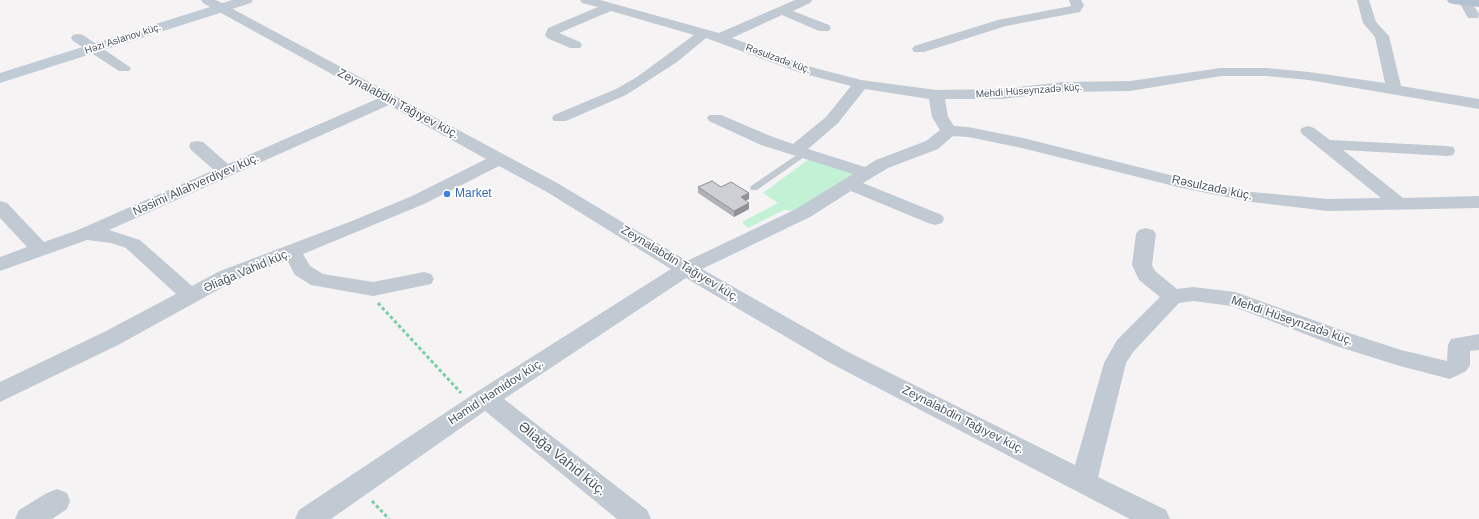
<!DOCTYPE html>
<html>
<head>
<meta charset="utf-8">
<style>
	body { margin:0 }
	canvas { display:block; background:#f5f3f3 }
</style>
</head>
<body>
<canvas width="1479" height="519"></canvas>
<script>
const ctx = document.querySelector('canvas').getContext('2d');
ctx.lineJoin = 'round';
function fill(path, color) {
  ctx.fillStyle = color;
  ctx.fill(path, 'evenodd');
}
function shape(rows) {
  const path = new Path2D();
  for (const r of rows) {
    path.moveTo(r[0], r[1]);
    for (let i = 2; i < r.length; i += 2) path.lineTo(r[i], r[i + 1]);
  }
  return path;
}
function strokePath(path, color, width, dash) {
  ctx.strokeStyle = color;
  ctx.lineWidth = width;
  ctx.lineCap = dash ? 'butt' : 'round';
  ctx.setLineDash(dash || []);
  ctx.stroke(path);
}
function write(font, color, halo, rows, align = 'center') {
  ctx.font = font + ' Helvetica,sans-serif';
  ctx.lineWidth = 3.5;
  ctx.setLineDash([]);
  ctx.textBaseline = 'middle';
  ctx.strokeStyle = halo;
  ctx.fillStyle = color;
  for (const [text, x, y, turn = 0] of rows) {
    ctx.save();
    ctx.translate(x, y);
    ctx.rotate((+turn || 0) * Math.PI / 180);
    ctx.textAlign = isNaN(turn) ? turn : align;
    if (halo) ctx.strokeText(text, 0, 0);
    ctx.fillText(text, 0, 0);
    ctx.restore();
  }
}
const green = shape([
	[809,159,854,174,795,211,784,210,748,228,742,222,778,203,763,193]
]);
const path = shape([
	[378,303,461,393],
	[372,501,389,519]
]);
const lane = shape([
	[804,150,808,153,807,155,757,190,751,190,750,188,751,186,804,150]
]);
const street = shape([
	[201,0,216,0,559,184,687,261,796,209,853,174,761,145,709,121,707,118,709,115,721,115,773,137,793,144,826,117,851,86,801,73,706,38,677,62,626,95,566,121,554,121,552,118,554,115,616,89,637,77,694,35,611,11,559,33,580,42,582,45,580,48,570,48,547,38,545,35,548,28,598,7,582,3,580,0,600,0,719,33,795,0,812,0,810,3,793,11,829,25,831,28,829,31,819,31,782,15,732,38,811,67,861,80,936,90,1001,89,1063,82,1130,81,1221,68,1266,68,1309,72,1385,83,1375,37,1363,23,1357,0,1369,0,1376,22,1389,36,1401,86,1479,99,1479,109,1309,80,1266,76,1221,76,1130,91,1063,92,1001,99,945,99,948,117,954,126,968,127,1023,138,1182,178,1252,192,1328,199,1381,198,1302,134,1300,131,1302,128,1308,126,1314,128,1330,140,1447,146,1453,147,1455,151,1453,155,1447,156,1343,150,1403,198,1479,196,1479,208,1328,211,1252,202,1182,188,1022,148,968,137,953,136,938,149,888,168,863,183,942,215,944,219,942,223,935,225,928,223,851,191,810,217,702,269,848,352,1075,465,1104,363,1117,340,1160,297,1139,280,1132,265,1136,234,1139,230,1146,228,1153,230,1156,234,1152,265,1155,271,1177,289,1193,287,1235,292,1352,334,1401,350,1447,361,1448,345,1451,339,1479,334,1479,350,1470,351,1470,365,1466,371,1450,379,1400,366,1336,346,1232,306,1193,301,1179,303,1133,352,1126,363,1098,477,1166,510,1170,519,1130,519,832,364,686,278,504,399,647,510,651,519,617,519,485,411,331,519,295,519,299,510,478,391,671,269,547,192,499,166,424,204,303,254,310,266,323,274,373,282,424,272,431,274,434,279,431,284,373,296,311,285,295,275,287,260,234,281,120,344,0,402,0,382,104,332,176,294,126,248,111,243,87,240,0,271,0,257,27,247,0,218,0,201,7,203,44,242,78,230,214,170,191,150,189,146,191,142,197,141,203,142,228,164,377,99,203,3,201,0],
	[865,89,929,99,932,117,940,130,926,141,876,160,865,167,808,149,838,123,865,89],
	[389,105,486,159,412,196,352,221,220,271,192,286,140,240,109,230,389,105],
	[1069,0,1081,0,1084,5,1080,12,1006,26,924,52,914,52,912,49,914,46,998,20,1071,6,1069,0],
	[1458,0,1470,0,1479,14,1478,18,1468,18,1458,0],
	[78,34,83,35,131,68,129,71,119,71,73,41,71,38,73,35,78,34],
	[57,489,67,493,70,501,67,509,52,519,15,519,19,510,47,493,57,489]
]);
const secondary = shape([
	[232,0,253,0,251,3,0,83,0,73,232,0]
]);
const primary = shape([
	[1447,0,1479,0,1479,7,1454,4,1449,3,1447,0]
]);
const wall = shape([
	[698,187,721,187,749,193,749,199,745,200,749,209,734,217,698,193]
]);
const shadedWall = shape([
	[749,193,749,199,741,203,741,197],
	[749,203,749,209,734,217,734,211]
]);
const building = shape([
	[712,181,721,187,731,182,749,193,741,197,749,203,734,211,698,187,712,181]
]);
const markers = [
	[447,194,4,"#3f7fe0"]
];
const farStreetnames = [
	["Həzi Aslanov küç.",123,39,-18],
	["Rəsulzadə küç.",778,59,20],
	["Mehdi Hüseynzadə küç.",1029,91,-4]
];
const streetNames = [
	["Zeynalabdin Tağıyev küç.",398,104,28],
	["Nəsimi Allahverdiyev küç.",196,185,-24],
	["Rəsulzadə küç.",1212,188,12],
	["Zeynalabdin Tağıyev küç.",680,264,31],
	["Əliağa Vahid küç.",247,271,-23],
	["Mehdi Hüseynzadə küç.",1292,321,19],
	["Həmid Həmidov küç.",496,392,-33],
	["Zeynalabdin Tağıyev küç.",963,420,27]
];
const shopNames = [
	["Market",455,194]
];
const nearStreetnames = [
	["Əliağa Vahid küç.",562,459,39]
];
fill(green, '#c3f1d5');
strokePath(path, '#7ad0a6', 3, [3.5, 2.5]);
fill(lane, '#c1cad2');
fill(street, '#c1cad2');
fill(secondary, '#c1cbd6');
fill(primary, '#b3c2d1');
fill(wall, '#b0b2b7');
fill(shadedWall, '#909195');
fill(building, '#cdcfd5');
strokePath(building, '#909195', 1);
for (const [x, y, r, color] of markers) {
  const dot = new Path2D();
  dot.arc(x, y, r, 0, 2 * Math.PI);
  ctx.fillStyle = color;
  ctx.fill(dot);
  strokePath(dot, '#fff', 1.5);
}
write('10px', '#4a5661', '#fff', farStreetnames);
write('12px', '#4a5661', '#fff', streetNames);
write('12px', '#366cbe', '#fff', shopNames, 'left');
write('14px', '#4a5661', '#fff', nearStreetnames);
</script>
</body>
</html>
